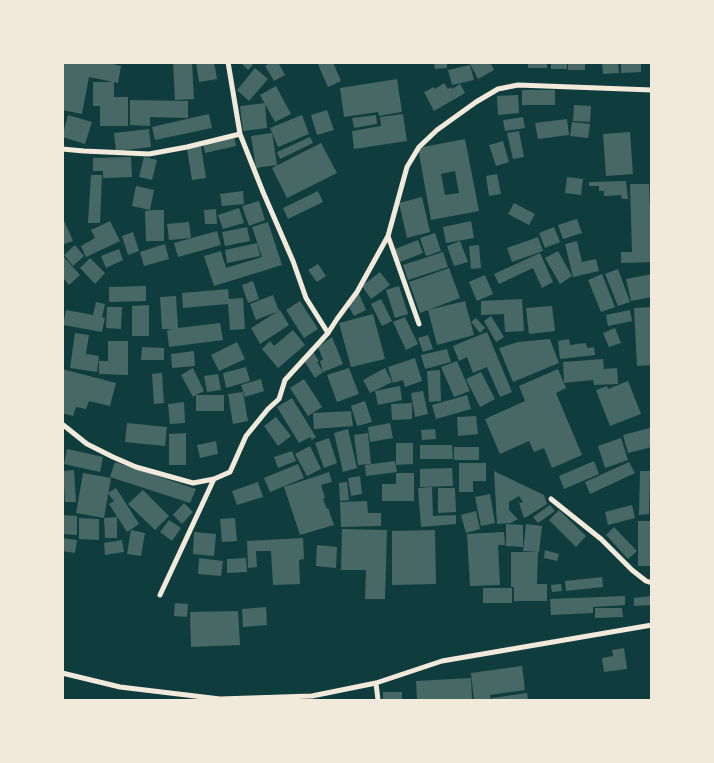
<!DOCTYPE html>
<html>
<head>
<meta charset="utf-8">
<style>
	body { margin:0 }
	#map { position:relative; width:714px; height:763px; overflow:hidden; background:#0f3d3e; font-family:"PT Sans Narrow",sans-serif }
	canvas { display:block }
	.frame { position:absolute; inset:0; border:64px solid #f1e9da; pointer-events:none }
</style>
</head>
<body>
<div id="map">
<canvas width="714" height="763"></canvas>
<div class="frame"></div>
</div>
<script>
const ctx = document.querySelector('canvas').getContext('2d');
ctx.lineJoin = 'round';
function fill(path, color) {
  ctx.fillStyle = color;
  ctx.fill(path, 'evenodd');
}
function shape(rows) {
  const path = new Path2D();
  for (const r of rows) {
    path.moveTo(r[0], r[1]);
    for (let i = 2; i < r.length; i += 2) path.lineTo(r[i], r[i + 1]);
  }
  return path;
}
function strokePath(path, color, width, dash) {
  ctx.strokeStyle = color;
  ctx.lineWidth = width;
  ctx.lineCap = dash ? 'butt' : 'round';
  ctx.setLineDash(dash || []);
  ctx.stroke(path);
}
const building = shape([
	[62,62,105,62,121,66,118,83,89,77,82,114,62,110],
	[173,62,192,62,194,99,175,100],
	[196,62,214,62,217,79,199,82],
	[240,62,255,62,248,70],
	[271,62,278,62,285,75,274,81,265,66],
	[317,62,333,62,341,81,328,87],
	[434,62,447,62,447,68,435,69],
	[469,62,490,62,494,70,478,79],
	[528,62,547,62,547,68,528,68],
	[551,62,567,62,567,69,551,69],
	[568,62,585,62,585,70,568,70],
	[602,62,618,62,619,73,603,74],
	[621,62,641,62,641,72,621,73],
	[470,65,474,80,452,85,448,70],
	[255,68,268,79,249,101,237,90],
	[397,79,402,112,379,116,378,112,344,117,340,88],
	[93,82,114,82,114,97,128,97,128,126,100,126,100,106,93,106],
	[444,83,448,89,451,87,452,89,460,84,465,93,434,111,424,92,434,87,435,89],
	[276,86,291,114,275,122,260,95],
	[522,90,555,90,555,105,522,105],
	[518,95,519,113,498,115,497,96],
	[130,100,188,101,188,118,150,117,150,126,130,125],
	[265,103,267,128,243,131,240,106],
	[574,105,591,106,590,122,573,121],
	[327,110,334,130,317,135,311,115],
	[209,114,212,128,155,140,152,127],
	[403,114,407,141,354,149,352,131,381,126,380,117],
	[68,115,92,122,85,144,62,137],
	[302,115,309,134,278,147,270,128],
	[376,115,377,124,354,128,352,118],
	[523,117,525,128,505,131,503,120],
	[567,119,569,135,538,139,535,123],
	[572,122,590,124,588,138,570,136],
	[149,129,151,147,116,151,114,133],
	[519,131,524,157,513,159,507,133],
	[630,132,633,174,606,176,603,134],
	[272,133,277,165,256,168,251,136],
	[234,136,236,146,205,153,203,143],
	[310,137,313,143,280,159,277,152],
	[465,139,479,211,431,220,418,148],
	[455,171,459,193,445,195,441,174],
	[503,141,509,162,496,166,489,145],
	[321,143,337,173,287,198,272,168],
	[201,146,206,178,192,180,187,149],
	[131,157,132,177,103,178,103,171,93,171,93,158],
	[144,157,157,160,152,180,139,177],
	[497,174,501,194,489,196,486,176],
	[91,175,102,175,100,223,88,223],
	[567,177,583,179,581,195,565,193],
	[626,181,628,199,622,199,621,195,604,196,604,191,599,191,599,186,589,186,589,182],
	[630,184,649,184,652,262,621,263,621,252,632,252],
	[136,186,154,190,150,210,132,206],
	[243,191,244,204,222,206,220,194],
	[318,191,323,202,288,219,283,208],
	[422,197,430,232,407,238,399,203],
	[259,201,265,220,249,226,242,206],
	[514,203,535,214,529,225,508,214],
	[239,208,244,223,223,229,218,215],
	[216,209,217,224,205,224,204,210],
	[154,210,164,210,164,241,146,241,145,211],
	[62,216,73,241,62,245],
	[577,219,582,233,563,239,558,225],
	[110,221,120,241,86,257,81,246,95,238,91,230],
	[471,221,474,238,446,243,443,227],
	[189,222,191,238,169,240,167,224],
	[268,222,282,265,214,286,204,256,221,251,226,268,262,257,252,227],
	[247,227,250,241,225,246,222,232],
	[554,227,560,242,545,248,539,233],
	[217,231,221,245,178,257,174,243],
	[133,232,139,251,128,255,122,236],
	[435,233,441,251,426,256,420,238],
	[538,237,543,251,512,262,507,248],
	[418,240,423,253,400,262,395,249],
	[460,241,468,262,454,266,447,246],
	[577,241,582,262,596,259,599,271,573,277,565,244],
	[257,243,260,256,227,263,225,250],
	[165,244,169,259,144,266,140,252],
	[75,245,84,256,73,266,64,255],
	[479,245,481,268,471,269,469,246],
	[119,249,123,260,106,268,101,256],
	[558,251,572,276,560,284,545,258],
	[443,252,448,267,408,280,403,265],
	[540,253,553,282,542,288,533,268,499,284,494,274],
	[62,255,80,275,69,285,62,277],
	[90,258,105,273,95,284,80,268],
	[318,264,326,276,317,282,308,270],
	[449,268,460,298,420,313,409,282],
	[618,269,630,302,618,306,605,274],
	[380,272,390,285,371,299,362,286],
	[602,274,615,307,601,312,588,280],
	[652,274,652,297,631,301,626,279],
	[485,275,493,294,477,301,469,282],
	[253,281,259,299,248,303,242,285],
	[146,286,146,301,109,302,109,287],
	[399,286,408,314,395,318,386,290],
	[228,289,229,299,243,298,245,329,230,330,228,304,183,308,182,293],
	[359,294,366,310,354,316,346,301],
	[273,295,279,311,256,320,250,304],
	[176,296,178,328,220,323,223,340,169,347,167,330,173,329,162,329,160,297],
	[381,299,392,321,382,326,371,304],
	[522,299,524,331,505,332,504,314,481,315,481,301],
	[300,301,318,329,304,338,286,310],
	[465,301,474,335,437,345,428,310],
	[96,302,105,304,102,317,105,318,102,332,63,325,66,310,93,315],
	[149,305,149,336,132,336,132,306],
	[552,306,555,331,529,334,526,308],
	[107,307,122,307,121,329,106,328],
	[652,307,652,365,637,366,634,308],
	[280,310,289,325,260,344,251,328],
	[630,310,632,321,608,326,606,315],
	[373,314,385,359,351,367,339,323],
	[491,316,504,337,496,342,484,321],
	[405,317,418,344,406,350,393,322],
	[476,318,485,328,480,333,471,322],
	[615,328,621,343,609,347,603,333],
	[293,330,305,345,278,368,262,349,270,341,274,346],
	[487,332,512,392,500,397,487,367,473,373,467,357,459,361,453,346],
	[75,333,89,335,86,354,99,356,97,372,70,368],
	[428,335,433,349,423,352,418,338],
	[332,337,343,364,323,372,320,361,323,360,318,347],
	[550,339,559,363,513,382,499,348,518,342],
	[569,339,570,345,586,343,587,348,594,347,595,355,560,359,558,341],
	[108,341,128,341,128,375,99,374,99,361,108,361],
	[237,342,245,359,219,371,211,355],
	[142,347,164,348,164,360,141,360],
	[447,349,451,362,425,369,421,355],
	[194,351,195,366,172,368,171,354],
	[313,352,319,361,317,362,323,372,315,378,303,359],
	[415,358,422,381,405,387,403,380,393,383,388,367],
	[603,359,604,369,617,368,618,384,594,385,593,380,564,383,563,362],
	[457,361,470,391,454,397,441,367],
	[246,367,250,381,226,388,223,373],
	[193,368,204,391,196,395,224,395,224,411,196,411,196,395,193,397,181,375],
	[349,368,359,394,337,402,327,375],
	[385,368,392,382,370,393,363,380],
	[62,369,116,383,110,406,89,401,86,409,76,407,73,416,62,413,62,392,64,386,62,385],
	[558,369,566,388,556,393,582,455,552,468,544,448,534,452,529,441,500,454,485,419,525,401,519,386],
	[440,370,441,401,429,402,427,371],
	[481,372,495,399,480,407,466,379],
	[162,373,164,403,154,404,152,374],
	[218,374,221,390,207,392,204,376],
	[261,379,264,391,245,397,241,385],
	[304,379,322,407,308,416,290,388],
	[628,381,641,414,610,426,596,390,607,386,608,389],
	[400,386,402,400,378,405,375,391],
	[423,391,428,414,415,417,411,393],
	[243,392,248,421,233,424,228,394],
	[467,395,471,409,436,419,432,405],
	[292,398,316,437,312,440,310,437,299,443,277,407],
	[365,401,372,422,357,426,351,406],
	[184,402,185,423,170,424,168,404],
	[412,403,412,419,392,420,391,404],
	[351,411,353,426,314,429,313,413],
	[476,416,478,434,458,436,457,417],
	[276,417,291,436,278,446,264,426],
	[127,423,167,427,165,446,125,442],
	[390,423,393,438,370,442,368,427],
	[650,428,652,433,652,447,628,453,623,435],
	[348,429,357,468,343,472,334,433],
	[435,429,436,439,422,440,421,430],
	[186,433,186,465,169,465,169,434],
	[368,433,371,464,358,465,354,435],
	[329,438,337,463,324,468,315,443],
	[621,438,628,460,605,468,598,446],
	[216,441,218,454,200,458,197,445],
	[396,443,413,443,413,464,396,465],
	[420,445,452,445,453,459,420,459],
	[310,446,321,469,307,476,295,454],
	[454,447,479,447,479,460,454,460],
	[67,449,103,457,100,472,64,464],
	[292,451,296,461,278,468,274,457],
	[395,461,397,472,366,476,365,465],
	[594,461,599,474,564,489,559,476],
	[115,462,196,489,190,503,110,477],
	[629,462,635,473,590,494,585,482],
	[459,463,486,463,486,481,473,481,473,492,459,492],
	[298,464,304,478,270,492,264,478],
	[452,468,453,486,420,487,420,469],
	[74,470,76,502,65,502,63,471],
	[494,471,544,495,547,504,528,516,524,518,519,503,523,502,519,496,509,502,509,510,518,519,511,523,497,524],
	[640,471,650,471,649,514,639,515],
	[329,472,332,482,321,485,325,498,323,499,327,509,328,508,334,525,300,535,284,487],
	[83,473,111,478,104,518,76,513],
	[396,473,414,473,414,501,382,501,382,484,396,484],
	[360,476,362,494,351,496,348,478],
	[258,482,263,497,237,505,232,491],
	[347,482,349,500,340,501,339,483],
	[432,487,433,516,456,515,456,524,421,527,418,488],
	[116,488,139,524,127,532,109,504,114,501,108,493],
	[438,488,455,488,456,512,438,513],
	[143,490,169,516,155,530,128,504],
	[490,494,495,523,481,526,475,497],
	[367,501,368,513,381,513,381,526,341,527,340,502],
	[184,503,193,512,182,524,173,515],
	[550,505,555,511,538,523,533,517],
	[632,505,635,518,608,525,605,512],
	[559,510,586,536,576,547,549,520],
	[476,511,480,529,466,533,461,515],
	[62,515,77,516,77,535,62,534],
	[117,517,117,538,105,538,104,518],
	[79,518,99,519,99,540,79,539],
	[235,518,237,541,222,542,220,519],
	[169,520,181,528,172,541,160,532],
	[638,521,652,521,652,566,638,566],
	[506,524,523,525,523,547,506,546],
	[526,524,542,526,539,552,523,551],
	[614,527,637,551,628,559,606,535],
	[342,529,387,530,385,599,365,599,366,570,341,570],
	[131,530,145,533,141,556,127,554],
	[435,530,436,584,392,585,392,531],
	[194,532,216,534,214,556,193,554],
	[504,532,505,545,498,545,500,585,470,586,467,534],
	[62,538,77,540,75,553,62,551],
	[303,538,304,559,299,560,300,584,273,585,271,551,256,551,257,567,248,568,247,541],
	[122,540,124,552,105,555,104,543],
	[317,545,337,547,336,568,316,566],
	[545,550,559,554,557,561,544,558],
	[511,552,538,552,537,584,547,584,547,601,514,601,514,587,511,587],
	[199,558,223,561,221,576,198,574],
	[246,558,247,572,227,573,227,559],
	[602,577,603,587,566,591,565,581],
	[561,584,562,591,552,592,551,585],
	[483,588,512,588,512,603,483,603],
	[625,596,625,605,593,607,593,613,551,615,550,599],
	[652,596,652,605,634,606,634,598],
	[175,603,188,604,187,617,174,616],
	[266,607,267,625,243,627,242,609],
	[595,608,622,608,623,617,595,618],
	[238,611,240,645,191,647,190,612],
	[624,648,627,669,604,672,602,658,613,656,612,650],
	[522,666,525,690,490,695,491,700,474,700,471,673],
	[471,678,472,700,417,700,416,681],
	[383,692,402,692,402,700,383,700],
	[527,693,528,700,493,700,492,698]
]);
const minor = shape([
	[228,62,240,134,263,192,293,261,306,298,328,333],
	[62,149,84,151,149,154,187,147,240,134],
	[388,236,419,324],
	[62,424,87,444,113,457,136,467,193,483,214,479,230,472,246,436,268,409,279,399,285,380,328,333,337,319,357,292,388,236,407,167,419,147,437,130,476,102,498,89,518,85,652,90],
	[551,499,601,539,632,570,646,581,652,583],
	[160,595,214,479],
	[62,673,120,687,220,699,312,696,376,683,442,661,652,625],
	[376,683,378,700]
]);
fill(building, '#486865');
strokePath(minor, '#f1e9da', 5);
</script>
</body>
</html>
